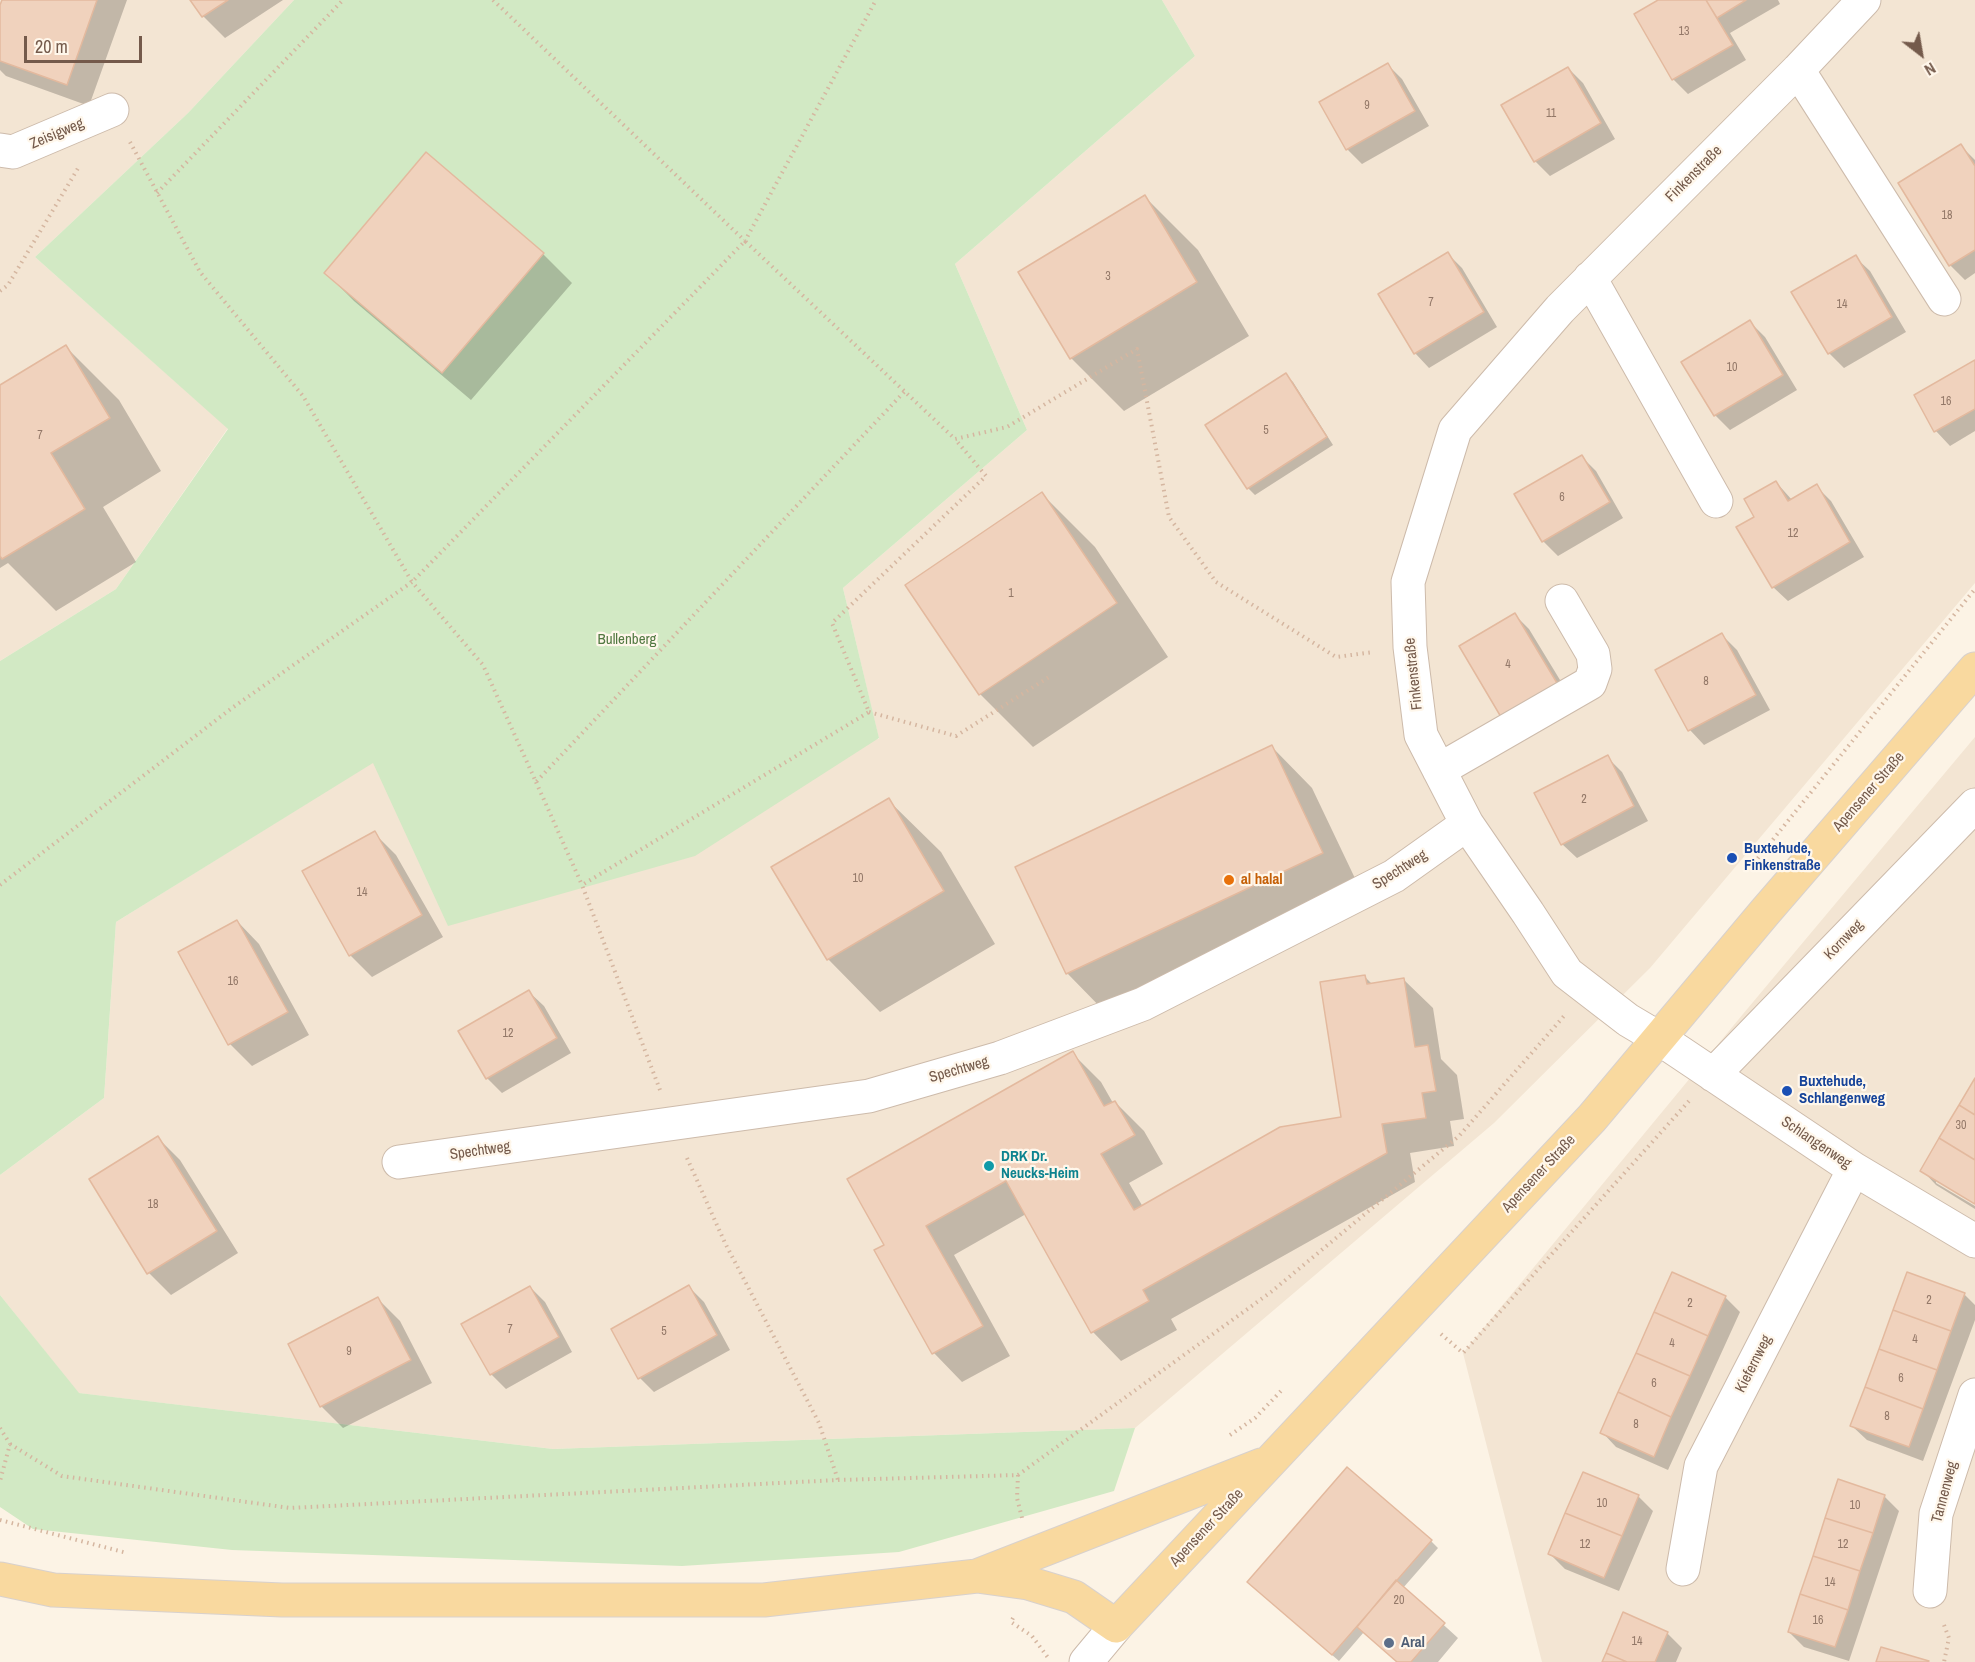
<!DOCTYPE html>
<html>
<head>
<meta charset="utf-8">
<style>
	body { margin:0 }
	#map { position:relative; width:1975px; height:1662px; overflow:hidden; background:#fcf3e5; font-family:"Archivo Narrow",sans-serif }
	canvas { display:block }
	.north { position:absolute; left:1891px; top:24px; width:60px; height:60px; -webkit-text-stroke:4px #fff7eb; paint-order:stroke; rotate:149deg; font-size:16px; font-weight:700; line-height:24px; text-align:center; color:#745a4b }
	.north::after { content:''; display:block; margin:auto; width:21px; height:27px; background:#745a4b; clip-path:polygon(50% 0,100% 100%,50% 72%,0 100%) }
	.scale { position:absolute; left:24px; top:36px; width:118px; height:27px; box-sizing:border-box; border:3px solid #745a4b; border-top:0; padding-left:8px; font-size:18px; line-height:21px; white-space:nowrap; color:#745a4b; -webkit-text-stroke:4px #fff7eb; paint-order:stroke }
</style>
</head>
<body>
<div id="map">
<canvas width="1975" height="1662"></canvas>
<div class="north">N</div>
<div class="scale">20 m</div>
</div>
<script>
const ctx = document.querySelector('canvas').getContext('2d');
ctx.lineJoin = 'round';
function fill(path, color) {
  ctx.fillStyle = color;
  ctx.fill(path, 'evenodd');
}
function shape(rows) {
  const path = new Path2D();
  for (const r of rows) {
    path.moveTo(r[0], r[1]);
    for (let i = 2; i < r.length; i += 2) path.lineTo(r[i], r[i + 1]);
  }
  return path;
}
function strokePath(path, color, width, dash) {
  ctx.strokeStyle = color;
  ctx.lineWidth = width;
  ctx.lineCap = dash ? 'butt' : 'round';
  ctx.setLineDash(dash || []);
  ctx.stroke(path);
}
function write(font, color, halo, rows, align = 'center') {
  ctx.font = font + ' "Archivo Narrow",sans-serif';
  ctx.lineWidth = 4.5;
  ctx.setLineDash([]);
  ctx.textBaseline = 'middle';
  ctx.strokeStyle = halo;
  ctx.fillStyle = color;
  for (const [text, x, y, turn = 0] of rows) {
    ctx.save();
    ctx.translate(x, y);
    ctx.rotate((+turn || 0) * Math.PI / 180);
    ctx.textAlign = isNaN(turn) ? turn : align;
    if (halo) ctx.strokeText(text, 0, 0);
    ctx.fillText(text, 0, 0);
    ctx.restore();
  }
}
const residential = shape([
	[0,0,294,0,188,113,35,257,228,428,116,589,0,661],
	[1162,0,1975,0,1975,583,1650,968,1494,1123,1135,1428,553,1449,78,1393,0,1295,0,1175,104,1098,116,922,373,762,879,739,843,588,1027,430,955,264,1195,56],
	[1975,737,1975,1662,1542,1662,1463,1353,1743,1014]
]);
const green = shape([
	[294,0,1162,0,1195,56,955,264,1027,430,843,588,879,738,695,856,448,926,373,763,116,922,104,1098,0,1175,0,661,116,589,228,429,35,257,188,113],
	[0,1295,79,1393,553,1449,1135,1428,1114,1491,899,1552,682,1566,232,1550,33,1529,0,1507]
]);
const shadow = shape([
	[3,0,127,0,89,106,6,76,0,70,0,9],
	[192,0,283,0,225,38,203,16],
	[1661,0,1778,0,1780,4,1730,33,1746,60,1688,94,1673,79],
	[1388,65,1402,79,1429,126,1362,164,1348,150,1321,103],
	[1568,68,1583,83,1615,139,1550,176,1535,161,1503,105],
	[1961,146,1975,160,1975,273,1965,280,1950,265],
	[426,154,543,254,572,283,471,400,354,301,326,273],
	[1145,197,1198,250,1249,336,1124,411,1071,358],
	[1448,254,1462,268,1497,327,1429,368,1415,353],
	[1855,257,1870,271,1906,332,1844,368,1829,353],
	[1750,322,1765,337,1797,390,1730,430,1715,415,1683,362],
	[66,347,119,400,161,471,103,507,136,562,56,611,8,563,0,568,0,387],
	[1975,362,1975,431,1950,446,1936,431],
	[1286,375,1293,382,1333,445,1255,495,1248,488],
	[1582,457,1596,471,1623,518,1558,556,1543,541],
	[1776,482,1792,500,1816,486,1831,501,1864,557,1788,601,1773,587,1756,517],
	[1042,494,1095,547,1168,657,1033,747,980,694,907,585],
	[1515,615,1529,629,1571,698,1517,731],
	[1722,635,1737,650,1770,710,1704,745,1690,730,1657,671],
	[1272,747,1312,788,1362,893,1107,1014,1067,973],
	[1607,757,1622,772,1648,821,1577,858,1562,844],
	[888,800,941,852,995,944,880,1012,828,959],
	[374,833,396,855,443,937,372,977,350,955],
	[237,921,259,944,309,1035,252,1066,230,1044,180,953],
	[1365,977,1373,985,1404,980,1433,1008,1441,1059,1457,1075,1464,1119,1450,1121,1454,1146,1410,1153,1415,1182,1171,1319,1177,1330,1121,1361,1093,1332,1026,1214,954,1255,1010,1356,962,1382,934,1353,876,1251,886,1246,1072,1053,1101,1082,1113,1103,1115,1102,1144,1131,1163,1164,1129,1183,1143,1207,1343,1118],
	[529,992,544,1006,571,1053,502,1093,487,1078],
	[1975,1082,1975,1202,1936,1179,1936,1183,1975,1206,1975,1209,1936,1185,1922,1170],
	[158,1138,180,1160,238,1253,171,1295,149,1273,91,1180],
	[530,1287,545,1302,572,1352,506,1389,491,1374],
	[689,1287,704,1302,730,1350,654,1392,640,1378],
	[1964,1294,1975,1305,1975,1320,1923,1461,1867,1440,1852,1426],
	[1725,1297,1740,1312,1668,1470,1616,1447,1602,1432],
	[378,1299,400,1321,432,1383,343,1428,321,1406],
	[1638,1496,1653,1511,1619,1591,1565,1569,1550,1554],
	[1884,1496,1899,1511,1849,1661,1804,1647,1789,1632],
	[1431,1541,1438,1548,1403,1588,1458,1638,1438,1662,1397,1662,1364,1632,1339,1661,1256,1589],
	[1667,1633,1682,1648,1676,1662,1603,1662]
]);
const building = shape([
	[2,0,97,0,67,85,0,61,0,5,2,0],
	[190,0,228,0,202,17,190,0],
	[1658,0,1706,0,1733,45,1672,80,1634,14,1658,0],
	[1706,0,1746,0,1717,18,1706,0],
	[1388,63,1415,111,1346,150,1319,102,1388,63],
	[1568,67,1601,123,1534,162,1501,105,1568,67],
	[1961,144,1975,166,1975,250,1949,266,1898,183,1961,144],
	[426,152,544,253,442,373,324,273,426,152],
	[1145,195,1197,282,1070,359,1018,272,1145,195],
	[1448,252,1484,312,1414,354,1378,294,1448,252],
	[1856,255,1892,317,1828,354,1791,292,1856,255],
	[1750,320,1783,375,1714,416,1681,362,1750,320],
	[66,345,110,418,51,453,85,509,2,559,0,556,0,385,66,345],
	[1975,360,1975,409,1934,432,1914,395,1975,360],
	[1286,373,1327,437,1247,489,1205,425,1286,373],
	[1582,455,1610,502,1542,542,1514,494,1582,455],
	[1776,481,1788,501,1817,484,1850,542,1772,588,1736,527,1754,517,1744,499,1776,481],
	[1042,492,1117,603,979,695,905,585,1042,492],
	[1515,613,1557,683,1501,717,1459,646,1515,613],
	[1722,633,1756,695,1688,731,1655,670,1722,633],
	[1272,745,1323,853,1066,974,1015,867,1272,745],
	[1608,755,1634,806,1561,845,1534,793,1608,755],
	[889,798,944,891,827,960,771,867,889,798],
	[375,831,422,915,349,956,302,871,375,831],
	[237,920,288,1012,228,1045,178,952,237,920],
	[1365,975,1367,984,1404,978,1415,1047,1428,1045,1436,1091,1422,1093,1426,1118,1382,1124,1387,1153,1143,1290,1149,1301,1091,1333,1006,1181,926,1226,983,1326,932,1354,874,1250,884,1245,847,1179,1073,1051,1104,1106,1115,1101,1135,1135,1101,1154,1134,1210,1280,1127,1341,1117,1320,982,1365,975],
	[529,990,557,1038,486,1079,458,1031,529,990],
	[1975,1078,1975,1115,1959,1105,1975,1078],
	[1959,1105,1975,1115,1975,1160,1939,1138,1959,1105],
	[158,1136,217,1231,147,1274,89,1179,158,1136],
	[1939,1138,1975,1160,1975,1204,1920,1171,1939,1138],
	[1672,1272,1726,1296,1708,1336,1654,1312,1672,1272],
	[1907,1272,1965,1293,1951,1331,1893,1310,1907,1272],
	[689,1285,717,1335,638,1379,611,1329,689,1285],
	[530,1286,559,1337,490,1375,461,1324,530,1286],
	[378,1297,411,1360,320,1407,288,1344,378,1297],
	[1893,1310,1951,1331,1937,1370,1879,1349,1893,1310],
	[1654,1312,1708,1336,1690,1376,1636,1353,1654,1312],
	[1879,1349,1937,1370,1923,1409,1865,1387,1879,1349],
	[1636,1353,1690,1376,1671,1417,1618,1392,1636,1353],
	[1865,1387,1923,1409,1909,1447,1850,1426,1865,1387],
	[1618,1392,1671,1417,1654,1457,1600,1433,1618,1392],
	[1347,1467,1432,1540,1332,1655,1247,1582,1347,1467],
	[1583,1472,1639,1495,1622,1536,1565,1513,1583,1472],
	[1838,1479,1885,1495,1873,1533,1825,1518,1838,1479],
	[1565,1513,1622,1536,1604,1578,1548,1554,1565,1513],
	[1825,1518,1873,1533,1860,1571,1813,1556,1825,1518],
	[1813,1556,1860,1571,1848,1610,1800,1594,1813,1556],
	[1396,1580,1445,1623,1411,1662,1397,1662,1357,1627,1396,1580],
	[1800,1594,1848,1610,1835,1647,1788,1632,1800,1594],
	[1623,1612,1668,1632,1655,1662,1627,1662,1606,1653,1623,1612],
	[1881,1647,1929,1661,1928,1662,1876,1662,1881,1647],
	[1606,1653,1627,1662,1602,1662,1606,1653]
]);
const path = shape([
	[493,0,745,241,876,0],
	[130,142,200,272,303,396,412,582,745,241,955,439,1007,427,1137,349,1169,517,1216,582,1336,657,1374,652],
	[157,193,343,0],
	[0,291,8,285,80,165],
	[869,712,956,736,1049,677],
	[536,782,582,885],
	[1754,863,1975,589],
	[0,885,232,708,412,582,483,665,536,782,905,391],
	[660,1090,582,885,869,712,832,623,986,476,955,439],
	[687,1158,725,1243,819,1423,838,1480],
	[1441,1334,1463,1353,1689,1101],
	[0,1428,10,1444,0,1481],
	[1230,1435,1255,1418,1281,1391],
	[10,1444,62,1476,290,1508,838,1480,1018,1475,1271,1292,1459,1136,1564,1016],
	[1018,1475,1017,1498,1022,1518],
	[0,1520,127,1553],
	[1013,1618,1011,1622,1032,1636,1049,1659],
	[1944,1625,1949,1638,1944,1662]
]);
const minor = shape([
	[1864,0,1798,70,1560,309,1455,430,1408,582,1410,647,1421,735,1467,824,1528,913,1567,973,1628,1020,1660,1039,1854,1169,1975,1241],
	[1798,70,1944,299],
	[0,150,13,152,112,110],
	[1590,278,1716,501],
	[1439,770,1590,683,1595,669,1593,654,1562,601],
	[1713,1075,1975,805],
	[399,1162,869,1096,1000,1058,1143,1004,1394,876,1467,824],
	[1683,1569,1701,1466,1854,1169],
	[1930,1591,1936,1514,1975,1395],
	[1086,1662,1116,1626]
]);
const major = shape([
	[979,1575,1261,1465],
	[0,1579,53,1590,282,1600,764,1600,977,1576,1028,1583,1074,1597,1116,1626,1592,1118,1765,912,1975,669]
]);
const markers = [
	[1732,858,6,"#1a4fb4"],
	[1229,880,6,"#e8710a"],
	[1787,1091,6,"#1a4fb4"],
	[989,1166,6,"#0f9aa8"],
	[1389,1643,6,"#5c6f8a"]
];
const numberNames = [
	["13",1684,32],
	["9",1367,106],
	["11",1551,114],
	["18",1947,216],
	["3",1108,277],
	["7",1431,303],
	["14",1842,305],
	["10",1732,368],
	["16",1946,402],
	["5",1266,431],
	["7",40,436],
	["6",1562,498],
	["12",1793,534],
	["1",1011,594],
	["4",1508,665],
	["8",1706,682],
	["2",1584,800],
	["10",858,879],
	["14",362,893],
	["16",233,982],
	["12",508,1034],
	["30",1961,1126],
	["18",153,1205],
	["2",1929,1301],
	["2",1690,1304],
	["7",510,1330],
	["5",664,1332],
	["4",1915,1340],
	["4",1672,1344],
	["9",349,1352],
	["6",1901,1379],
	["6",1654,1384],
	["8",1887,1417],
	["8",1636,1425],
	["10",1602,1504],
	["10",1855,1506],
	["12",1585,1545],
	["12",1843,1545],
	["14",1830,1583],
	["20",1399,1601],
	["16",1818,1621],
	["14",1637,1642]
];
const streetNames = [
	["Zeisigweg",57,134,-23],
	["Finkenstraße",1694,174,-45],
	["Finkenstraße",1414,674,-96],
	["Apensener Straße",1869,792,-49],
	["Spechtweg",1400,870,-32],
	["Kornweg",1844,940,-46],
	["Spechtweg",959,1070,-16],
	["Schlangenweg",1816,1143,34],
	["Spechtweg",480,1151,-8],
	["Apensener Straße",1539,1174,-47],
	["Kiefernweg",1754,1364,-63],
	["Tannenweg",1945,1492,-75],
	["Apensener Straße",1207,1528,-47]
];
const parkNames = [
	["Bullenberg",627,640]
];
const transitNames = [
	["Buxtehude,",1744,849],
	["Finkenstraße",1744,866],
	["Buxtehude,",1799,1082],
	["Schlangenweg",1799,1099]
];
const foodNames = [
	["al halal",1241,880]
];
const cultureNames = [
	["DRK Dr.",1001,1157],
	["Neucks-Heim",1001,1174]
];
const serviceNames = [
	["Aral",1401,1643]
];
fill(residential, '#f3e5d3');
fill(green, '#d2e9c4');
fill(shadow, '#0003');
fill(building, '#f0d2bd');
strokePath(building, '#e3b99e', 1.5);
strokePath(minor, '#cdbbab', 35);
strokePath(major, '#d8d1cd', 35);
strokePath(path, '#d5b6a0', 4, [1.5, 4.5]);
strokePath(minor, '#fff', 33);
strokePath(major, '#f9d99f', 33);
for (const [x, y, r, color] of markers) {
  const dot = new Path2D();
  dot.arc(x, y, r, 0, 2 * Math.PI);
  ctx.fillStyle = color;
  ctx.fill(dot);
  strokePath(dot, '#fff7eb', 2);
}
write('12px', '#937868', null, numberNames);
write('15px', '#745a4b', '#fff7eb', streetNames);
write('15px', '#527942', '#fff7eb', parkNames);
write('bold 15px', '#164399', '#fff7eb', transitNames, 'left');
write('bold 15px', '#c56008', '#fff7eb', foodNames, 'left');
write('bold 15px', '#0d838f', '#fff7eb', cultureNames, 'left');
write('bold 15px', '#4e5e75', '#fff7eb', serviceNames, 'left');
</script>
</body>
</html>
